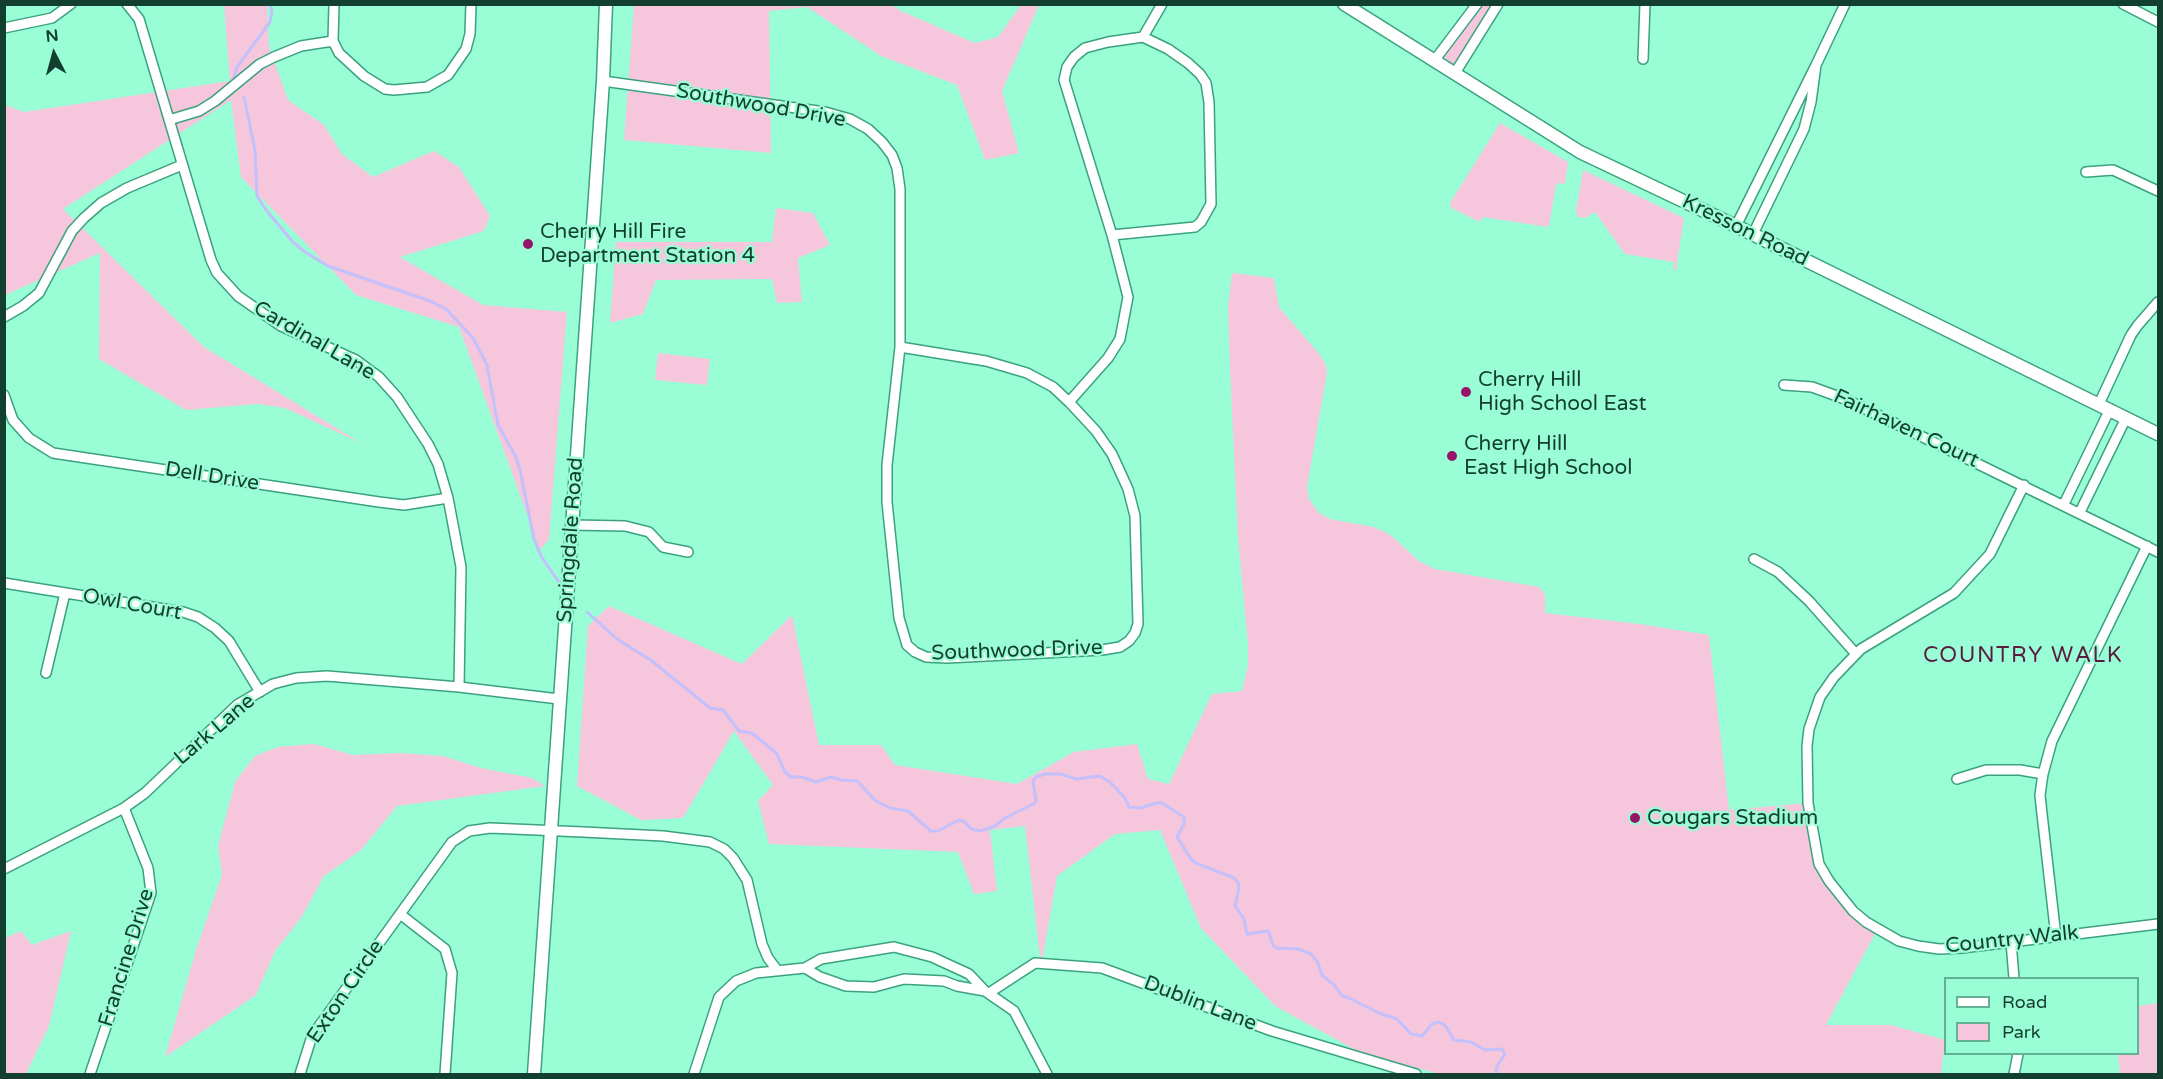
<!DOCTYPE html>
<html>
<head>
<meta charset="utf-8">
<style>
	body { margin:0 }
	#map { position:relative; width:2163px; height:1079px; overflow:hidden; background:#99fdd6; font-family:"Varela Round",sans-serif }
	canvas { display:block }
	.frame { position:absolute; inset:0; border:6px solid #133f30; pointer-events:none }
	.legend { position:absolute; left:1944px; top:977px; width:195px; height:78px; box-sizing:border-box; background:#99fdd6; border:2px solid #63b194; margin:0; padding:8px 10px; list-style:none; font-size:18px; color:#133f30 }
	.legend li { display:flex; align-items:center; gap:12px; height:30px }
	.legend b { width:30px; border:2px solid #63b194 }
	.north { position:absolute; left:24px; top:24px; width:60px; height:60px; -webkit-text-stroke:4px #99fdd6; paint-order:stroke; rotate:354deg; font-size:16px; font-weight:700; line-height:24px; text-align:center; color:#133f30 }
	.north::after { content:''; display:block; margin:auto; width:21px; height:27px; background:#133f30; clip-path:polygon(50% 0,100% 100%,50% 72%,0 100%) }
</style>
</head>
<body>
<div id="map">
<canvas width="2163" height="1079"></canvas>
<div class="frame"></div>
<ul class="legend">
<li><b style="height:8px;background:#fff"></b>Road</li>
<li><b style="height:16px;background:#f6c6dd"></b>Park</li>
</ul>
<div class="north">N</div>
</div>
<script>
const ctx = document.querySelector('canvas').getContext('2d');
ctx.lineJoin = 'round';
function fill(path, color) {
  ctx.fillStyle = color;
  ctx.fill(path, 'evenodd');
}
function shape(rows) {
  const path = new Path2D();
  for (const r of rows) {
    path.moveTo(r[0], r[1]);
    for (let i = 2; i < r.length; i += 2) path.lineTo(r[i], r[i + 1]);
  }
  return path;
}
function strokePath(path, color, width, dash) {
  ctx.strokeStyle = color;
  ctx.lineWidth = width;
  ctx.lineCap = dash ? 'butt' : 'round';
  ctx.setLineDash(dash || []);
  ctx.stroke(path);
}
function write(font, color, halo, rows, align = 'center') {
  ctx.font = font + ' "Varela Round",sans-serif';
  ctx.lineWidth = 4.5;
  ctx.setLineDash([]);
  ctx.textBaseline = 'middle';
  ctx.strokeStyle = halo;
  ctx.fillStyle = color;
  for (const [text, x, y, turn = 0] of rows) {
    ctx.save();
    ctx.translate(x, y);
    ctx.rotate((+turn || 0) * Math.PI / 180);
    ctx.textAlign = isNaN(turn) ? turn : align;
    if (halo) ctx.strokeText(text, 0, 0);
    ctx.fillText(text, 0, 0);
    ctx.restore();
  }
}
const green = shape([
	[224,5,267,5,269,47,288,100,324,125,342,154,373,177,434,151,459,167,490,216,484,231,400,257,483,305,567,312,549,539,540,550,459,327,356,295,241,177,231,100,63,209,204,347,361,443,285,408,257,404,186,410,99,359,100,253,5,295,5,105,24,112,230,81],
	[634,5,892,5,901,11,975,43,998,37,1021,5,1039,5,1002,91,1019,153,985,160,957,85,881,56,807,7,769,11,771,153,624,140],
	[1477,5,1498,5,1455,73,1434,61],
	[1500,123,1568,162,1565,184,1559,183,1556,185,1549,226,1547,227,1483,217,1480,222,1451,208,1450,203],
	[1583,170,1684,218,1676,270,1673,270,1674,262,1625,254,1595,212,1585,218,1578,217,1576,211],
	[776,208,813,213,830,245,798,258,802,302,777,303,772,279,656,280,643,314,610,323,616,242,772,242],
	[1232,273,1274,278,1279,307,1320,355,1326,365,1327,373,1307,487,1309,499,1319,513,1330,519,1373,527,1385,532,1394,538,1419,561,1435,569,1539,587,1545,594,1545,613,1640,624,1709,635,1729,810,1808,803,1819,864,1829,881,1877,930,1826,1025,1891,1025,1945,1040,1941,1074,1440,1074,1361,1053,1275,1006,1201,928,1160,830,1115,834,1057,876,1041,967,1025,826,990,830,997,891,974,894,958,852,769,844,758,801,773,785,734,731,683,818,641,820,577,786,588,626,609,606,742,664,792,615,819,745,881,745,895,765,1017,784,1074,752,1137,744,1148,779,1169,784,1212,694,1242,691,1248,665,1248,644,1238,538,1230,369,1228,308],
	[658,353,710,359,707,385,655,380],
	[314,744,353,755,400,753,443,756,481,768,532,778,545,786,397,806,361,850,324,876,301,918,275,951,256,995,165,1057,197,947,222,875,218,846,235,782,255,756,278,747],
	[21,931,32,945,71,931,49,1026,26,1074,5,1074,5,938],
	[2158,1003,2158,1074,2120,1074,2118,1054,2138,1054,2138,1006]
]);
const stream = shape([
	[234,78,237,67,270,22,272,11,270,4],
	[244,97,255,150,257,196,266,210,293,242,305,252,328,266,430,301,446,309,473,338,487,365,498,425,516,457,520,470,534,539,541,556,560,584],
	[587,612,617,639,652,661,710,708,723,710,739,731,751,733,756,736,777,754,785,772,791,777,802,777,816,782,831,777,841,780,857,781,876,801,890,808,908,811,931,831,938,831,959,820,964,821,971,829,980,831,995,826,1005,818,1035,803,1036,800,1033,781,1036,777,1045,774,1061,774,1076,779,1100,776,1111,783,1125,798,1129,807,1141,808,1156,803,1162,803,1184,817,1184,824,1177,837,1191,859,1196,863,1234,878,1238,882,1239,888,1235,906,1244,919,1247,934,1268,931,1273,945,1276,948,1298,949,1311,954,1317,961,1322,975,1335,986,1342,996,1349,998,1379,1013,1397,1019,1411,1034,1422,1036,1432,1024,1438,1022,1445,1025,1454,1040,1471,1042,1485,1050,1502,1049,1505,1054,1497,1066,1496,1074]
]);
const street = shape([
	[127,4,139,19,211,260,217,273,238,296,281,326,356,360,379,377,397,397,428,444,438,464,448,498,461,567,459,687],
	[334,4,333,41,339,53,364,76,385,89,394,90,427,87,448,75,466,49,470,34,471,4],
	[2123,4,2158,22],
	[4,28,52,18,71,4],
	[1143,37,1162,4],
	[1643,59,1645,4],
	[1434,61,1477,4],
	[1816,65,1845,4],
	[1455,73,1498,4],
	[603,81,825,112,850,119,868,129,882,142,892,155,897,168,900,189,900,347,887,465,887,502,899,618,907,645,915,652,926,657,947,658,1102,650,1120,647,1129,641,1135,633,1138,624,1135,516,1128,489,1112,454,1096,431,1069,402,1053,387,1027,373,986,361,900,347],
	[169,120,199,111,215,101,260,64,274,57,301,46,333,41],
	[2086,172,2113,170,2158,191],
	[1736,226,1816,65,1811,102,1804,129,1753,234],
	[1112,235,1195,227,1201,222,1211,204,1209,102,1206,83,1200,74,1188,63,1168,49,1143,37],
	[4,317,23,306,39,293,72,231,84,218,101,203,127,188,182,165],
	[1784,385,1812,387,1845,399,2158,552],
	[4,395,13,420,29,438,53,453,379,502,404,505,448,498],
	[1069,402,1108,358,1120,339,1128,297,1112,235,1064,80,1067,67,1074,57,1085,48,1108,42,1143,37],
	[2099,404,2131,335,2138,325,2158,302],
	[2024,485,1990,554,1954,593,1861,649,1834,677,1820,697,1809,729,1807,746,1808,803,1819,864,1829,881,1853,911,1866,922,1899,941,1918,946,1939,949,1962,948,2158,924],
	[2064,504,2110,409],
	[2080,512,2126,418],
	[572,525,625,526,649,532,663,547,688,552],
	[1754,559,1778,572,1809,601,1856,654],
	[4,583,183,612,198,617,215,628,229,641,260,692],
	[46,673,65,593],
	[1957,779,1986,770,2020,770,2043,774],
	[4,869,124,808,145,793,237,705,273,684,296,678,327,676,459,687,559,699],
	[400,914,445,949,452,973,445,1074],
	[2056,937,2042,814,2040,795,2043,774,2052,741,2147,546],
	[2011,942,2014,978],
	[805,968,820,977,846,986,874,987,904,979,944,981,957,986,985,991,1014,1011,1047,1074],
	[989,993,1035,963,1102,968,1272,1031,1416,1074],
	[90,1074,151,893,148,868,124,808],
	[300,1074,312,1036,452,842,469,831,490,828,583,832,663,836,710,842,724,849,733,858,747,880,762,944,768,958,777,970],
	[694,1074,719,997,736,981,756,973,805,968,821,959,894,947,932,957,969,974,985,991],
	[2014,1074,2018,1054]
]);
const secondary = shape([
	[1344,4,1580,152,1736,226,2158,434],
	[534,1074,603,81,606,4]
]);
const markers = [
	[528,244,6,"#971369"],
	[1466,392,6,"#971369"],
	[1452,456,6,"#971369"],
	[1635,818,6,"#971369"]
];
const streetNames = [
	["Southwood Drive",761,106,10],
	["Kresson Road",1745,231,26],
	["Cardinal Lane",314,341,30],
	["Fairhaven Court",1906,429,25],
	["Dell Drive",212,477,9],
	["Springdale Road",571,540,-86],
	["Owl Court",132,605,10],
	["Southwood Drive",1017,651,-2],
	["Lark Lane",215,730,-40],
	["Country Walk",2012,940,-6],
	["Francine Drive",127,958,-73],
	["Exton Circle",346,992,-56],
	["Dublin Lane",1200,1004,21]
];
const poiNames = [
	["Cherry Hill Fire",540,232],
	["Department Station 4",540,256],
	["Cherry Hill",1478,380],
	["High School East",1478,404],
	["Cherry Hill",1464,444],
	["East High School",1464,468],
	["Cougars Stadium",1647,818]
];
const neighbourhoodNames = [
	["COUNTRY WALK",2023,656]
];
fill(green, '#f6c6dd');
strokePath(stream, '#c3c0fb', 3);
strokePath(street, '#3aa27f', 12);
strokePath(secondary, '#3aa27f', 15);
strokePath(street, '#fff', 9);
strokePath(secondary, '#fff', 12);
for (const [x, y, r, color] of markers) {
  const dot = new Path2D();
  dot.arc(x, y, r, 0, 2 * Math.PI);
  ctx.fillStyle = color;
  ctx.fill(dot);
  strokePath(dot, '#99fdd6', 2);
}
write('21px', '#133f30', '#99fdd6', streetNames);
write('21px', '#133f30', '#99fdd6', poiNames, 'left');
ctx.letterSpacing = '1.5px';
write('22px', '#591c40', '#99fdd6', neighbourhoodNames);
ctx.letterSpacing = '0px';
</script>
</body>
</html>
